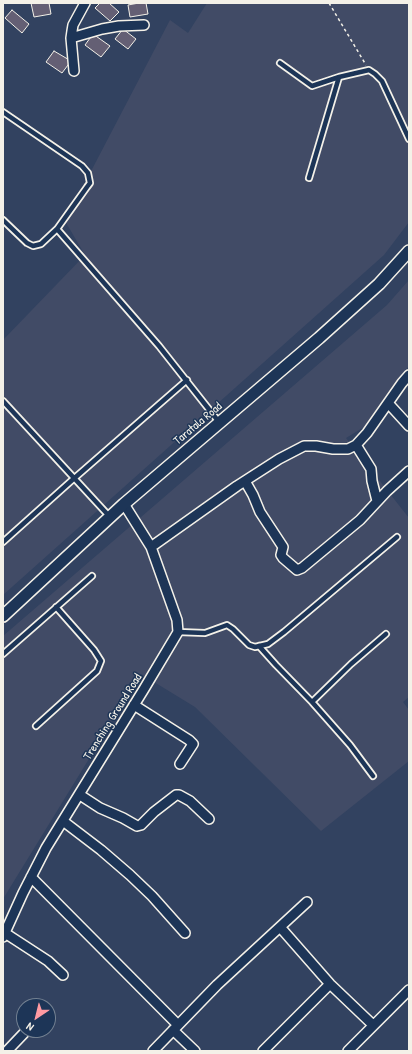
<!DOCTYPE html>
<html>
<head>
<meta charset="utf-8">
<style>
	body { margin:0 }
	#map { position:relative; width:412px; height:1054px; overflow:hidden; background:#324260; font-family:"Patrick Hand",sans-serif }
	canvas { display:block }
	.frame { position:absolute; inset:0; border:4px solid #f4f1e8; pointer-events:none }
	.north { position:absolute; left:16px; top:998px; width:40px; height:40px; box-sizing:border-box; background:#1d3557; border:1px solid #738091; border-radius:50%; rotate:215deg; font-size:11px; font-weight:700; line-height:16px; text-align:center; color:#f4f1e8 }
	.north::after { content:''; display:block; margin:auto; width:14px; height:18px; background:#ff9aa2; clip-path:polygon(50% 0,100% 100%,50% 72%,0 100%) }
</style>
</head>
<body>
<div id="map">
<canvas width="412" height="1054"></canvas>
<div class="frame"></div>
<div class="north">N</div>
</div>
<script>
const ctx = document.querySelector('canvas').getContext('2d');
ctx.lineJoin = 'round';
function fill(path, color) {
  ctx.fillStyle = color;
  ctx.fill(path, 'evenodd');
}
function shape(rows) {
  const path = new Path2D();
  for (const r of rows) {
    path.moveTo(r[0], r[1]);
    for (let i = 2; i < r.length; i += 2) path.lineTo(r[i], r[i + 1]);
  }
  return path;
}
function strokePath(path, color, width, dash) {
  ctx.strokeStyle = color;
  ctx.lineWidth = width;
  ctx.lineCap = dash ? 'butt' : 'round';
  ctx.setLineDash(dash || []);
  ctx.stroke(path);
}
function write(font, color, halo, rows, align = 'center') {
  ctx.font = font + ' "Patrick Hand",sans-serif';
  ctx.lineWidth = 3;
  ctx.setLineDash([]);
  ctx.textBaseline = 'middle';
  ctx.strokeStyle = halo;
  ctx.fillStyle = color;
  for (const [text, x, y, turn = 0] of rows) {
    ctx.save();
    ctx.translate(x, y);
    ctx.rotate((+turn || 0) * Math.PI / 180);
    ctx.textAlign = isNaN(turn) ? turn : align;
    if (halo) ctx.strokeText(text, 0, 0);
    ctx.fillText(text, 0, 0);
    ctx.restore();
  }
}
const built = shape([
	[207,3,409,3,409,222,384,255,3,595,3,340,85,255,65,221,170,20,188,33],
	[409,280,409,366,400,376,364,427,346,438,409,518,409,697,403,702,409,710,409,761,321,831,195,707,141,674,3,899,3,636,387,305]
]);
const building = shape([
	[31,3,49,3,51,14,34,17,31,3],
	[100,3,109,3,119,12,110,21,95,8,100,3],
	[139,3,146,3,148,14,130,17,128,5,139,3],
	[12,10,29,24,22,33,5,18,12,10],
	[123,29,136,39,128,49,115,39,123,29],
	[93,34,110,46,101,57,85,45,93,34],
	[54,51,71,61,62,73,46,62,54,51]
]);
const path = shape([
	[329,3,366,65]
]);
const service = shape([
	[280,63,312,86,339,77],
	[3,112,82,166,88,173,90,183,87,187,57,229,159,346,219,422],
	[309,178,339,77,369,70,375,74,382,81,409,139],
	[3,220,27,243,33,246,41,244,57,229],
	[3,401,110,517],
	[3,542,70,482,187,380],
	[178,632,205,633,227,625,233,629,249,645,255,647,268,644,284,632,397,537],
	[259,646,276,665,312,702,350,745,373,776],
	[3,654,92,576],
	[312,702,351,664,386,634],
	[36,726,97,671,101,661,94,650,56,607]
]);
const minor = shape([
	[71,38,102,29,119,26,144,25],
	[74,71,71,38,72,31,73,25,85,3],
	[388,403,409,426],
	[356,445,371,469,372,481,377,501],
	[245,481,253,495,260,512,283,547,281,555,283,558,297,570,302,568,360,520,387,491,409,471],
	[151,547,237,486,279,459,304,446,316,446,333,449,348,449,356,445,367,433,402,383,409,375],
	[134,705,189,740,193,744,180,764],
	[80,795,100,808,123,818,137,826,141,825,154,812,176,795,179,795,190,801,209,819],
	[63,821,101,850,130,875,152,896,185,933],
	[31,877,178,1025],
	[280,927,330,984,373,1025],
	[5,933,48,961,63,975],
	[3,937,23,893,46,848,144,689,178,632,177,620,151,547,124,504],
	[173,1030,195,1051],
	[7,1051,27,1030],
	[153,1051,217,985,307,902],
	[263,1051,330,984],
	[348,1051,409,990]
]);
const tertiary = shape([
	[3,616,124,504,319,338,379,284,409,251]
]);
const streetNames = [
	["Taratala Road",198,424,-40],
	["Trenching Ground Road",113,717,-58]
];
fill(built, '#414b66');
fill(building, '#645f74');
strokePath(building, '#f4f1e8', 1);
strokePath(service, '#f4f1e8', 8);
strokePath(minor, '#f4f1e8', 12);
strokePath(tertiary, '#f4f1e8', 14);
strokePath(path, '#f4f1e8', 1.5, [3, 3]);
strokePath(service, '#1d3557', 4.5);
strokePath(minor, '#1d3557', 9);
strokePath(tertiary, '#1d3557', 11);
write('12px', '#f4f1e8', '#1d3557', streetNames);
</script>
</body>
</html>
